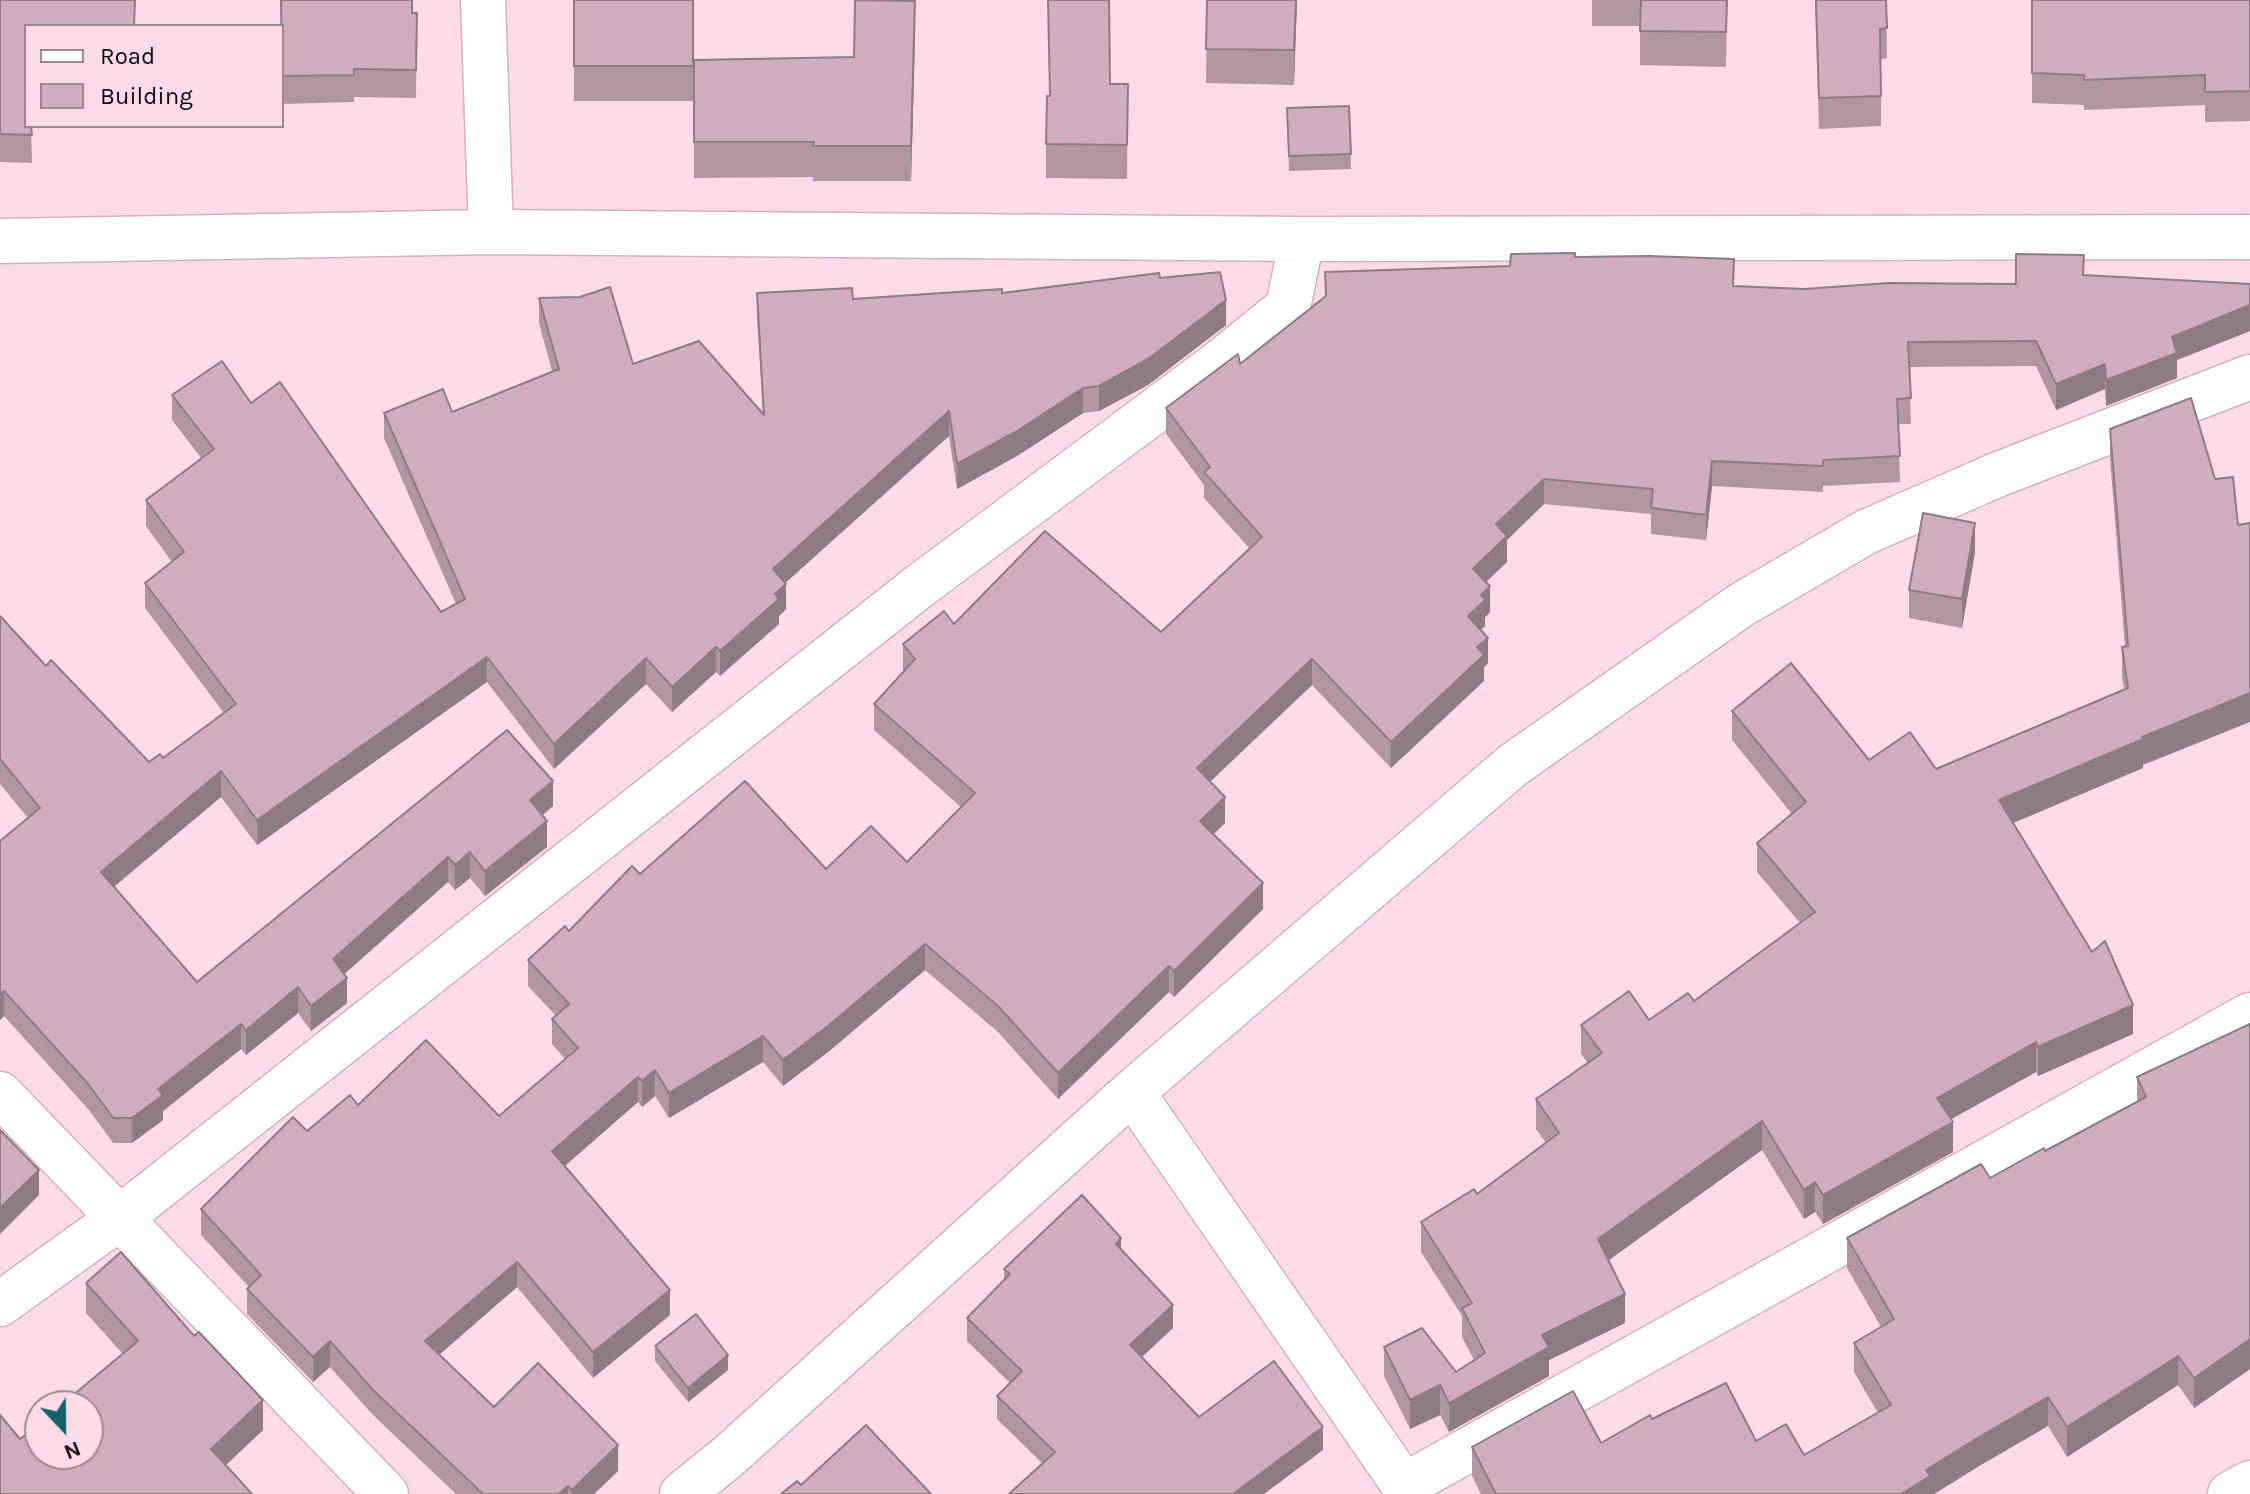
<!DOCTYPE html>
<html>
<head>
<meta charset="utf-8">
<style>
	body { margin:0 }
	#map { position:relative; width:2250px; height:1494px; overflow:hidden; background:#fcdbe9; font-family:Karla,sans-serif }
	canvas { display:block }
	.legend { position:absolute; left:24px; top:24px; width:260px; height:104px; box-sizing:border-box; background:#fcdbe9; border:2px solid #9f8791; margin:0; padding:10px 14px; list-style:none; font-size:24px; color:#14090e }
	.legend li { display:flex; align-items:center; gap:16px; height:40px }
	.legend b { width:40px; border:2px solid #9f8791 }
	.north { position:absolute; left:24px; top:1390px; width:80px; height:80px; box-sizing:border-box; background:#fcdbe9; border:2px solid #9f8791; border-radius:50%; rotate:158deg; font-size:22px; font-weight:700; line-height:32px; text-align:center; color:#14090e }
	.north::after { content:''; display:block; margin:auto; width:28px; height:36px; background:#116266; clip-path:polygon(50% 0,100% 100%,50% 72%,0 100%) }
</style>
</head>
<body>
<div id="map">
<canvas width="2250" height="1494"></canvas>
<ul class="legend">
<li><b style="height:10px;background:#fff"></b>Road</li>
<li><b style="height:22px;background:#ceaebc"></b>Building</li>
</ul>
<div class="north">N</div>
</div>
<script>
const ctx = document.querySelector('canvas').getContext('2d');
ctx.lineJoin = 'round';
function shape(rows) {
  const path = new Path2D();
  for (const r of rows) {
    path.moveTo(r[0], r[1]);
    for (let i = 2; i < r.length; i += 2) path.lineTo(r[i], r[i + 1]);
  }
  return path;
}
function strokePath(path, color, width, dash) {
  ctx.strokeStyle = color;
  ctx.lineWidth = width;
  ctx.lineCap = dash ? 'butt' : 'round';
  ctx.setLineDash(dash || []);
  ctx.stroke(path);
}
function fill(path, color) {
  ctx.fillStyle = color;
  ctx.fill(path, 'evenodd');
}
const minor = shape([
	[483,0,491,232],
	[0,241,491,232,1302,239,2250,237],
	[1132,1092,1410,1494],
	[0,1094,386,1494],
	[0,1304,121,1217,917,588,1215,366,1288,307,1302,239],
	[1405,1485,2250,1015],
	[682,1494,730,1455,1132,1092,1513,765,1741,605,1866,532,1999,474,2250,377],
	[2230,1494,2250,1483]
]);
const wall = shape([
	[0,0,26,26,31,126,32,163,0,162],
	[574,0,694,0,693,101,574,101],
	[1207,0,1297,0,1294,85,1206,83],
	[1592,0,1727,0,1726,67,1640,65,1640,26,1592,26],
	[1815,0,1886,0,1887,58,1881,59,1881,126,1819,129],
	[2032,0,2250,0,2250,121,2205,122,2205,105,2084,110,2084,105,2032,103],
	[417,13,416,98,354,97,354,102,282,104,282,26],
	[915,36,911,181,813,181,813,177,694,178,694,60,854,57],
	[1110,84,1128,84,1127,179,1046,178,1046,144,1049,96],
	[1349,106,1351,169,1289,171,1287,108],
	[1575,257,1734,286,1804,289,2016,284,2084,275,2250,284,2250,331,2177,360,2177,378,2106,406,2105,389,2056,410,2036,366,1909,367,1911,424,1898,424,1900,482,1823,486,1823,492,1712,486,1706,540,1651,534,1651,514,1544,504,1507,540,1507,562,1486,582,1490,612,1485,617,1485,626,1481,630,1488,663,1484,667,1484,681,1391,768,1312,685,1210,782,1225,823,1214,834,1263,909,1174,997,1169,992,1058,1099,998,1032,925,970,828,1052,783,1086,763,1062,669,1118,655,1096,642,1107,638,1102,565,1166,670,1315,593,1378,517,1287,439,1355,494,1407,618,1471,594,1494,456,1494,373,1415,330,1367,313,1382,247,1314,247,1289,249,1287,201,1235,201,1209,307,1131,358,1105,499,1116,565,1059,552,1044,552,1019,556,1016,528,986,528,960,569,931,640,874,826,869,907,862,961,807,874,730,874,704,903,671,903,644,954,624,1161,632,1249,548,1204,498,1204,485,1166,434,1166,408,1240,364,1325,296,1325,272,1510,266],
	[1160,278,1226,325,1148,385,1099,411,1083,413,1017,456,957,489,949,436,785,583,786,609,779,616,779,624,720,676,716,672,672,712,646,684,554,769,487,682,257,845,221,797,114,887,197,982,553,806,542,815,547,847,485,896,470,878,455,890,448,882,344,974,347,1003,311,1031,298,1013,246,1055,241,1049,163,1111,163,1120,132,1143,113,1143,89,1110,4,1016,0,1020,0,841,28,818,0,784,0,616,46,666,149,762,163,758,224,713,145,608,145,583,172,562,146,526,146,500,202,459,172,420,172,395,251,403,441,612,456,604,384,438,384,413,452,412,552,371,539,323,539,298,633,364,763,413,757,318,757,293,853,299,1002,293],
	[2110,429,2143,768,2013,823,2133,1034,2038,1076,2036,1072,1951,1119,1953,1152,1823,1224,1815,1212,1804,1219,1762,1150,1608,1260,1625,1323,1549,1360,1549,1376,1449,1432,1440,1415,1410,1429,1384,1376,1384,1347,1456,1372,1474,1360,1462,1337,1462,1316,1421,1252,1421,1222,1477,1194,1546,1143,1536,1129,1536,1099,1588,1063,1581,1054,1581,1025,1649,1020,1694,1001,1800,923,1757,872,1757,843,1792,814,1732,740,1732,711,1869,760,1936,769,2124,689,2122,677,2122,647,2125,647,2110,458],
	[1975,552,1962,628,1909,618,1909,590],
	[2250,1024,2250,1369,2194,1408,2178,1385,2067,1457,2048,1426,1979,1466,1934,1494,1481,1494,1472,1476,1472,1447,1601,1443,1652,1419,1756,1441,1804,1455,1878,1413,1854,1372,1854,1343,1881,1327,1847,1268,1847,1238,1990,1178,2045,1151,2137,1101,2137,1077],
	[1121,1250,1173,1328,1142,1357,1199,1417,1323,1450,1043,1464,997,1419,997,1396,1010,1383,967,1341,967,1318,1004,1280,1004,1269],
	[86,1283,263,1430,226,1465,20,1439,123,1354,86,1313],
	[655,1346,728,1370,688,1402,655,1361]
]);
const shadedWall = shape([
	[1296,0,1297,0,1294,85,1294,50],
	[915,1,915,36,911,181,911,146],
	[1226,300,1226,325,1148,385,1099,411,1099,386],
	[2250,305,2250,331,2177,360,2177,378,2106,406,2106,380,2172,337],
	[2105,364,2105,389,2056,410,2056,384],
	[1083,388,1083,413,1017,456,957,489,957,464],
	[949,411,949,436,773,594,773,569],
	[1712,461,1712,486,1706,540,1706,515],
	[1544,479,1544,504,1507,540,1507,562,1473,594,1473,569,1496,524],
	[1975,523,1975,552,1962,628,1962,599],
	[786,584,786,609,779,616,779,624,720,676,720,651,775,594],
	[1490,586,1490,612,1485,617,1485,626,1468,642,1468,616,1481,595],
	[1488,638,1488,663,1484,667,1484,681,1391,768,1391,742,1477,647],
	[716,647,716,672,672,712,672,687],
	[487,657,487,682,257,845,257,820],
	[646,658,646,684,554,769,554,744],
	[1312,659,1312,685,1197,794,1197,768],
	[2250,693,2250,722,2143,765,2143,768,1999,829,1999,800,2142,737],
	[221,771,221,797,101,897,101,872],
	[553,781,553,806,530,826,530,800],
	[1225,797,1225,823,1200,846,1200,821],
	[547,821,547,847,485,896,485,871],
	[470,852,470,878,455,890,455,865],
	[448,857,448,882,333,984,333,959],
	[1263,883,1263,909,1174,997,1174,971],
	[925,944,925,970,828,1052,783,1086,783,1060],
	[1169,966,1169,992,1058,1099,1058,1073],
	[347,978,347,1003,311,1031,311,1006],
	[298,987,298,1013,246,1055,246,1030],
	[4,991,4,1016,0,1020,0,995],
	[2133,1005,2133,1034,2038,1076,2038,1047],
	[241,1024,241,1049,163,1111,163,1120,132,1143,132,1118,158,1089],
	[763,1036,763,1062,669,1118,669,1093],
	[2036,1042,2036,1072,1937,1127,1937,1098],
	[655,1070,655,1096,642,1107,642,1081],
	[638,1077,638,1102,552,1177,552,1151],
	[1762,1121,1762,1150,1598,1268,1598,1239],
	[1953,1122,1953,1152,1823,1224,1823,1195],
	[39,1170,39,1195,0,1234,0,1208],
	[1815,1182,1815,1212,1804,1219,1804,1190],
	[1121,1238,1121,1261,1116,1244],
	[517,1262,517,1287,425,1367,425,1341],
	[670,1290,670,1315,593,1378,593,1352],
	[1625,1294,1625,1323,1549,1360,1549,1376,1449,1432,1449,1403,1542,1335],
	[1173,1305,1173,1328,1130,1368,1130,1345],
	[2250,1339,2250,1369,2194,1408,2194,1378],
	[330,1341,330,1367,313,1382,313,1357],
	[728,1355,728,1370,688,1402,688,1388],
	[2178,1356,2178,1385,2067,1457,2067,1427],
	[1440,1385,1440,1415,1410,1429,1410,1400],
	[2048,1397,2048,1426,1979,1466,1934,1494,1901,1494,1926,1470,1979,1437],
	[263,1400,263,1430,211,1479,211,1449],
	[1323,1427,1323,1450,1264,1494,1233,1494],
	[618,1445,618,1471,594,1494,572,1494,572,1490],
	[568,1486,568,1494,559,1494]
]);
const building = shape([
	[0,0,135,0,134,26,26,26,26,126,31,126,32,135,0,134,0,0],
	[281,0,412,0,412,13,417,13,416,70,354,69,354,75,282,76,281,0],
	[574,0,693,0,693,66,574,66,574,0],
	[855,0,915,1,911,146,813,146,814,142,694,142,694,60,854,57,855,0],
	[1048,0,1109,0,1110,84,1128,84,1127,145,1046,144,1047,96,1050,96,1048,0],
	[1207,0,1296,0,1294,50,1206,49,1207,0],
	[1641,0,1727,0,1726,32,1640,31,1641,0],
	[1816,0,1886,0,1887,28,1880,29,1881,96,1819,98,1816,0],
	[2032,0,2250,0,2250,91,2205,92,2205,75,2084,80,2084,75,2032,73,2032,0],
	[1349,106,1351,154,1289,156,1287,108,1349,106],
	[1575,253,1575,257,1649,256,1734,259,1733,286,1804,289,1889,283,2016,284,2016,254,2084,255,2083,275,2250,284,2250,305,2172,337,2177,353,2106,380,2105,364,2056,384,2036,341,1908,342,1911,398,1897,399,1900,456,1823,460,1823,466,1712,461,1706,515,1651,508,1653,489,1544,479,1496,524,1507,536,1473,569,1490,586,1481,595,1485,600,1468,616,1488,638,1477,647,1484,655,1391,742,1312,659,1197,768,1225,797,1200,821,1263,883,1174,971,1169,966,1058,1073,998,1006,925,944,828,1026,783,1060,763,1036,669,1093,655,1070,642,1081,638,1077,552,1151,670,1290,593,1352,517,1262,425,1341,494,1407,538,1363,618,1445,572,1490,568,1486,559,1494,483,1494,373,1390,330,1341,313,1357,247,1289,261,1275,201,1209,293,1117,307,1131,350,1095,358,1105,426,1040,499,1116,578,1048,552,1019,569,1004,528,960,565,926,569,931,632,866,640,874,745,781,826,869,871,826,907,862,975,793,874,704,915,659,903,644,944,611,954,624,1045,531,1161,632,1262,537,1204,472,1210,467,1166,408,1238,354,1240,364,1326,296,1325,272,1510,266,1511,254,1575,253],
	[1220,272,1226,300,1148,359,1099,386,1083,388,1017,431,957,464,949,411,773,569,786,584,775,594,779,599,720,651,716,647,672,687,646,658,554,744,487,657,257,820,221,771,101,872,197,982,507,730,553,781,530,800,547,821,485,871,470,852,455,865,448,857,333,959,347,978,311,1006,298,987,246,1030,241,1024,158,1089,163,1095,132,1118,113,1118,89,1085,4,991,0,995,0,841,40,808,0,759,0,616,46,666,51,660,149,762,160,754,163,758,236,704,145,583,184,552,146,500,214,449,172,395,222,361,251,403,280,382,441,612,465,599,384,413,443,389,452,412,559,369,539,298,580,297,610,287,633,364,699,341,764,415,757,293,852,288,853,299,1002,289,1002,293,1159,273,1160,278,1220,272],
	[2191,398,2215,479,2233,477,2238,525,2250,523,2250,693,2142,737,2143,739,1999,800,2092,952,2105,941,2133,1005,2038,1047,2036,1042,1937,1098,1953,1122,1823,1195,1815,1182,1804,1190,1762,1121,1598,1239,1625,1294,1542,1335,1549,1347,1449,1403,1440,1385,1410,1400,1384,1347,1422,1328,1456,1372,1485,1353,1462,1308,1472,1303,1421,1222,1474,1189,1477,1194,1559,1133,1536,1099,1602,1053,1581,1025,1629,991,1649,1020,1688,993,1694,1001,1815,912,1757,843,1806,802,1732,711,1791,663,1869,760,1910,732,1936,769,2128,688,2122,647,2128,646,2110,429,2191,398],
	[1923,513,1975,523,1962,599,1909,590,1923,513],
	[2250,1024,2250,1339,2194,1378,2178,1356,2067,1427,2048,1397,1979,1437,1926,1470,1930,1476,1901,1494,1496,1494,1472,1447,1573,1391,1601,1443,1650,1415,1652,1419,1726,1383,1756,1441,1786,1424,1804,1455,1891,1405,1854,1343,1894,1319,1847,1238,1981,1164,1990,1178,2044,1148,2045,1151,2146,1097,2137,1077,2250,1024],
	[0,1130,39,1170,0,1208,0,1130],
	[1082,1195,1121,1238,1116,1244,1173,1305,1130,1345,1199,1417,1274,1361,1323,1427,1233,1494,1009,1494,1055,1452,997,1396,1022,1371,967,1318,1010,1274,1004,1269,1082,1195],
	[121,1252,194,1336,199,1332,263,1400,211,1449,252,1494,0,1494,0,1415,20,1439,40,1423,40,1454,88,1454,88,1406,60,1406,138,1341,86,1283,121,1252],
	[696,1314,728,1355,688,1388,655,1346,696,1314],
	[866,1425,931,1494,781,1494,797,1481,801,1485,866,1425]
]);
strokePath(minor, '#d1b2bf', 47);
strokePath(minor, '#fff', 44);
fill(wall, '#b196a2');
fill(shadedWall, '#907a84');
fill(building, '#ceaebc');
strokePath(building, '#907a84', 2);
</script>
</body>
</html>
